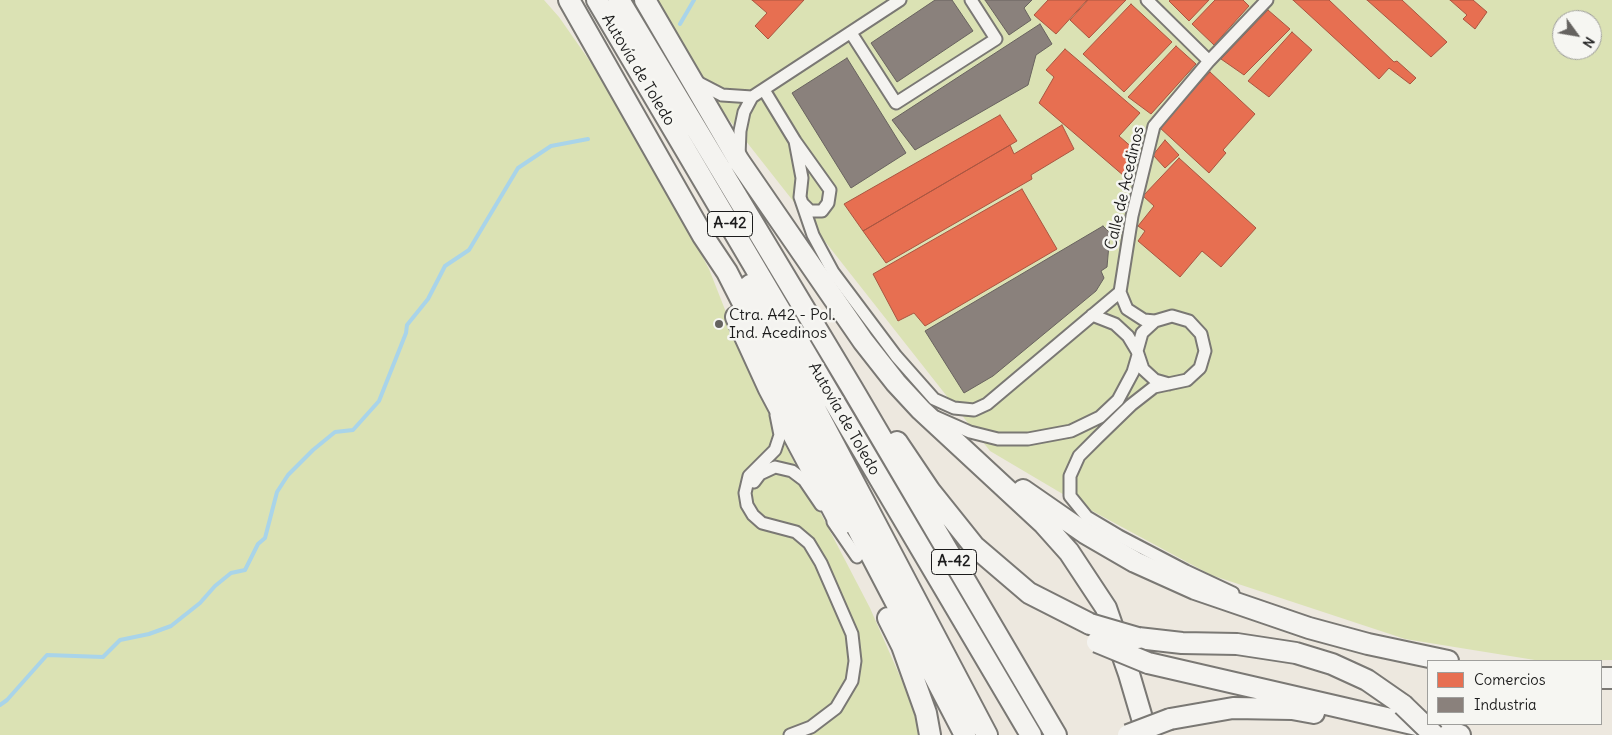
<!DOCTYPE html>
<html>
<head>
<meta charset="utf-8">
<style>
	body { margin:0 }
	#map { position:relative; width:1612px; height:735px; overflow:hidden; background:#ede8df; font-family:Delius,sans-serif }
	canvas { display:block }
	.legend { position:absolute; left:1427px; top:660px; width:175px; height:65px; box-sizing:border-box; background:#f6f6f2; border:1px solid #9f9f9c; margin:0; padding:6px 9px; list-style:none; font-size:15px; color:#1c1c1c }
	.legend li { display:flex; align-items:center; gap:10px; height:25px }
	.legend b { width:25px; border:1px solid #9f9f9c }
	.north { position:absolute; left:1552px; top:10px; width:50px; height:50px; box-sizing:border-box; background:#f6f6f2; border:1px solid #9f9f9c; border-radius:50%; rotate:122deg; font-size:14px; font-weight:700; line-height:20px; text-align:center; color:#1c1c1c }
	.north::after { content:''; display:block; margin:auto; width:18px; height:22px; background:#656360; clip-path:polygon(50% 0,100% 100%,50% 72%,0 100%) }
</style>
</head>
<body>
<div id="map">
<canvas width="1612" height="735"></canvas>
<ul class="legend">
<li><b style="height:14px;background:#e76f51"></b>Comercios</li>
<li><b style="height:14px;background:#8a817c"></b>Industria</li>
</ul>
<div class="north">N</div>
</div>
<script>
const ctx = document.querySelector('canvas').getContext('2d');
ctx.lineJoin = 'round';
function fill(path, color) {
  ctx.fillStyle = color;
  ctx.fill(path, 'evenodd');
}
function shape(rows) {
  const path = new Path2D();
  for (const r of rows) {
    path.moveTo(r[0], r[1]);
    for (let i = 2; i < r.length; i += 2) path.lineTo(r[i], r[i + 1]);
  }
  return path;
}
function strokePath(path, color, width, dash) {
  ctx.strokeStyle = color;
  ctx.lineWidth = width;
  ctx.lineCap = dash ? 'butt' : 'round';
  ctx.setLineDash(dash || []);
  ctx.stroke(path);
}
function write(font, color, halo, rows, align = 'center') {
  ctx.font = font + ' Delius,sans-serif';
  ctx.lineWidth = 5;
  ctx.setLineDash([]);
  ctx.textBaseline = 'middle';
  ctx.strokeStyle = halo;
  ctx.fillStyle = color;
  for (const [text, x, y, turn = 0] of rows) {
    ctx.save();
    ctx.translate(x, y);
    ctx.rotate((+turn || 0) * Math.PI / 180);
    ctx.textAlign = isNaN(turn) ? turn : align;
    if (halo) ctx.strokeText(text, 0, 0);
    ctx.fillText(text, 0, 0);
    ctx.restore();
  }
}
const green = shape([
	[0,0,544,0,559,17,624,110,709,269,744,358,755,375,769,414,870,608,916,713,918,735,0,735],
	[656,0,1612,0,1612,660,1541,661,1405,639,1211,575,1083,506,990,451,712,98],
	[1562,20,1592,20,1592,50,1562,50]
]);
const shops = shape([
	[752,0,804,0,768,39,755,26,767,13,752,0],
	[1048,0,1087,0,1056,34,1034,15,1048,0],
	[1088,0,1126,0,1089,38,1070,20,1088,0],
	[1170,0,1209,0,1189,21,1169,1,1170,0],
	[1215,0,1243,0,1249,6,1214,45,1192,24,1215,0],
	[1293,0,1329,0,1394,62,1397,61,1416,78,1410,84,1389,68,1379,79,1293,0],
	[1367,0,1402,0,1447,42,1431,57,1367,0],
	[1450,0,1473,0,1487,12,1475,29,1463,19,1467,15,1450,0],
	[1131,4,1172,42,1124,92,1083,54,1131,4],
	[1268,10,1290,29,1244,75,1221,59,1268,10],
	[1292,32,1312,50,1269,97,1248,81,1292,32],
	[1176,46,1196,64,1151,114,1128,97,1176,46],
	[1065,49,1140,113,1119,136,1135,150,1124,176,1039,103,1054,77,1046,70,1065,49],
	[1210,72,1255,114,1223,150,1226,153,1209,173,1159,127,1210,72],
	[1000,115,1017,141,863,231,844,204,1000,115],
	[1062,125,1074,149,1031,175,1032,179,886,263,863,231,1010,145,1014,154,1062,125],
	[1165,140,1179,155,1165,168,1153,155,1165,140],
	[1179,158,1256,228,1221,267,1202,251,1180,277,1138,241,1145,231,1138,226,1154,206,1143,196,1179,158],
	[1022,189,1057,249,925,326,914,313,898,321,873,274,1022,189]
]);
const industry = shape([
	[935,0,952,0,973,31,897,82,871,43,935,0],
	[985,0,1032,0,1024,8,1031,20,1009,35,985,0],
	[1040,24,1052,44,1036,55,1028,85,915,150,892,120,1040,24],
	[847,58,906,153,851,188,792,93,847,58],
	[1103,226,1110,233,1107,267,1101,271,1104,278,1096,291,993,376,964,393,925,331,1103,226]
]);
const stream = shape([
	[680,24,694,0],
	[0,705,7,700,47,655,103,657,120,640,149,634,171,626,200,603,215,586,231,573,245,570,258,544,265,538,277,492,288,475,313,450,335,432,353,430,379,401,406,333,407,325,428,299,445,266,469,250,518,168,551,146,588,139]
]);
const street = shape([
	[1147,0,1209,61],
	[851,33,896,103,996,39,971,0],
	[695,81,722,95,752,97],
	[764,90,795,141,830,190,828,203,822,211,810,211,802,203],
	[795,141,802,178,800,197,813,235,833,272,896,356,934,399,954,408,974,410,987,404,1120,292],
	[739,156,740,131,744,112,752,97,900,0],
	[1092,315,1115,324,1128,336,1137,351],
	[1155,321,1144,320,1127,309,1120,292,1132,216,1154,126,1209,61,1267,0],
	[1169,384,1155,380,1143,369,1137,351,1142,333,1155,321,1172,316,1189,321,1201,334,1205,351,1200,368,1187,380,1154,387,1131,405,1098,437,1079,456,1070,476,1070,496,1087,517,1119,536,1186,571,1233,593],
	[776,415,780,435,775,450,749,476,745,493,747,505,753,515,762,523,796,532,809,543,821,563,852,634,855,661,852,681,836,708,811,727,790,735],
	[936,417,970,432,998,439,1028,439,1071,431,1100,417,1118,400,1133,372,1138,355],
	[754,482,760,474,775,467,792,471,804,480,821,505],
	[833,522,857,557]
]);
const highway = shape([
	[569,0,703,236,727,272,868,549,965,735],
	[597,0,1031,735],
	[619,0,852,388,1056,735],
	[645,0,739,161,863,341,896,383,921,410,1044,524,1069,552,1106,608,1129,674,1147,735],
	[750,285,987,735],
	[736,317,769,389,841,525],
	[897,442,930,491,974,546,1029,593,1090,624],
	[1023,490,1085,533,1135,562,1195,589,1309,628,1368,644,1448,661],
	[888,618,902,646,926,713,930,735],
	[1138,638,1182,643,1237,644,1296,653,1332,664,1367,680,1403,705],
	[1148,663,1460,735],
	[1601,678,1612,678],
	[1170,719,1233,708,1292,709,1314,713]
]);
const highwayBridge = shape([
	[1090,624,1138,638],
	[1097,642,1148,663],
	[1403,705,1434,735],
	[1128,735,1170,719]
]);
const markers = [
	[719,324,5,"#656360"]
];
const shields = [
	[730,224,45],
	[954,562,45]
];
const shieldNames = [
	["A-42",730,224],
	["A-42",954,562]
];
const streetNames = [
	["Autovía de Toledo",638,70,59],
	["Calle de Acedinos",1125,188,-77],
	["Autovía de Toledo",844,419,60]
];
const poiNames = [
	["Ctra. A42 - Pol.",729,315],
	["Ind. Acedinos",729,333]
];
fill(green, '#dbe2b4');
fill(shops, '#e76f51');
strokePath(shops, '#aa5641', 1);
fill(industry, '#8a817c');
strokePath(industry, '#69635f', 1);
strokePath(stream, '#a9d4e9', 4);
strokePath(street, '#7a7874', 15);
strokePath(highway, '#7a7874', 24);
strokePath(street, '#f4f3f0', 11);
strokePath(highway, '#f4f3f0', 20);
strokePath(highwayBridge, '#7a7874', 24, []);
strokePath(highwayBridge, '#f4f3f0', 20);
for (const [x, y, r, color] of markers) {
  const dot = new Path2D();
  dot.arc(x, y, r, 0, 2 * Math.PI);
  ctx.fillStyle = color;
  ctx.fill(dot);
  strokePath(dot, '#f6f6f2', 2);
}
for (const [x, y, w] of shields) {
  const box = new Path2D();
  box.roundRect(x - w / 2, y - 12.5, w, 25, 4);
  ctx.fillStyle = '#f6f6f2';
  ctx.fill(box);
  strokePath(box, '#1c1c1c', 1);
}
write('bold 15px', '#1c1c1c', null, shieldNames);
write('16px', '#1c1c1c', '#f6f6f2', streetNames);
write('16px', '#1c1c1c', '#f6f6f2', poiNames, 'left');
</script>
</body>
</html>
